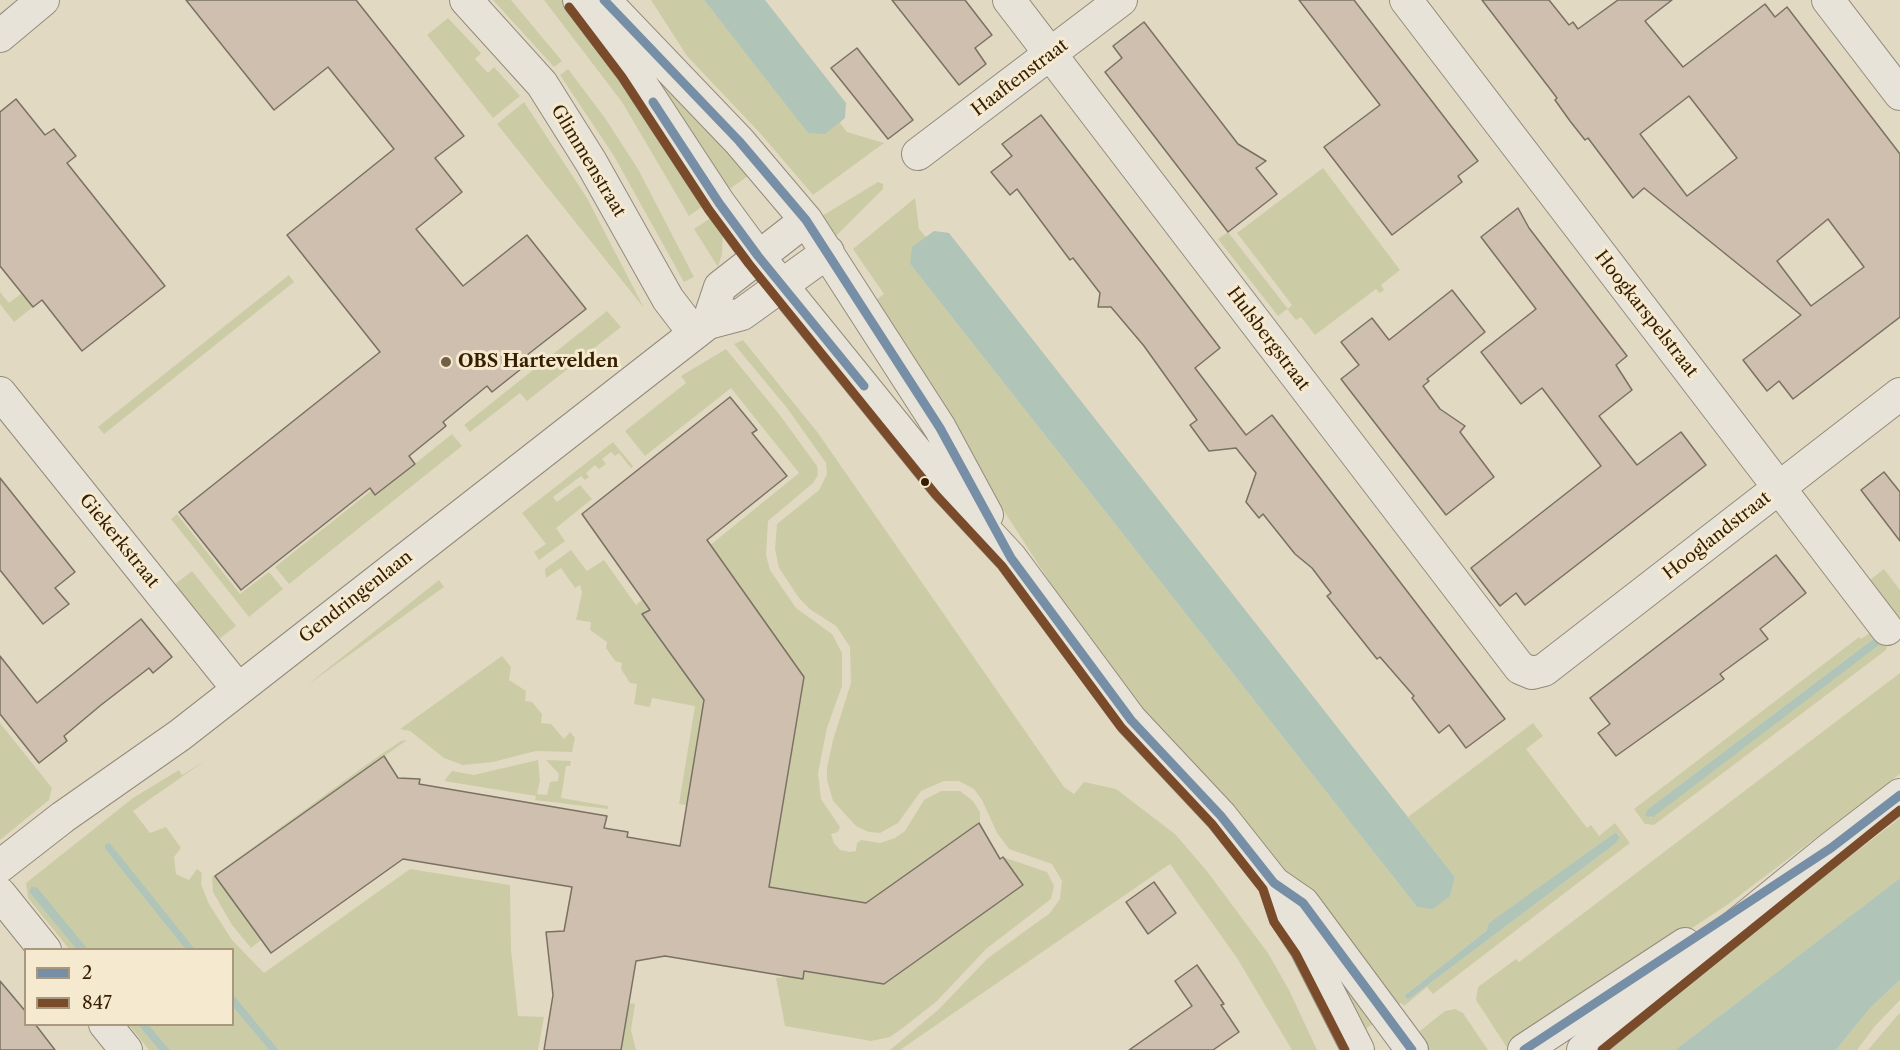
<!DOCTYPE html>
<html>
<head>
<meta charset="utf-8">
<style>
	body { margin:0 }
	#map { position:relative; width:1900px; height:1050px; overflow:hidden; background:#e2d9c3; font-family:"Libre Caslon Text",serif }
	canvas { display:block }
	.legend { position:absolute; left:24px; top:948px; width:210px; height:78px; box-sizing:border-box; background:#f5ead0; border:2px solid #a9987d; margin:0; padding:8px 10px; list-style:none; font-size:18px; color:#361e01 }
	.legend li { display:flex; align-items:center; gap:12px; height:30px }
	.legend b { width:30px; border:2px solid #a9987d }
</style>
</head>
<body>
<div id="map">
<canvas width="1900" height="1050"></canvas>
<ul class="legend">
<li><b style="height:8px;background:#768fa6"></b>2</li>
<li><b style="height:8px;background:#7a4b2a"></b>847</li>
</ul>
</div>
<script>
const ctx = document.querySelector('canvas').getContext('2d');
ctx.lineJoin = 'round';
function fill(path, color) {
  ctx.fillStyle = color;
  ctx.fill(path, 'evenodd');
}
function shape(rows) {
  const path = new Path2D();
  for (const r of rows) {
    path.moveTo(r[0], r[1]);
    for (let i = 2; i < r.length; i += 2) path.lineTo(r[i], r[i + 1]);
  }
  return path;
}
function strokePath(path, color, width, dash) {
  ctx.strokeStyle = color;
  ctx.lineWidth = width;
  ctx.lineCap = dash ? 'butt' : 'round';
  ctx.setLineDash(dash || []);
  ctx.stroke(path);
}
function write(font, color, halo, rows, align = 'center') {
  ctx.font = font + ' "Libre Caslon Text",serif';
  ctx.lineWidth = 6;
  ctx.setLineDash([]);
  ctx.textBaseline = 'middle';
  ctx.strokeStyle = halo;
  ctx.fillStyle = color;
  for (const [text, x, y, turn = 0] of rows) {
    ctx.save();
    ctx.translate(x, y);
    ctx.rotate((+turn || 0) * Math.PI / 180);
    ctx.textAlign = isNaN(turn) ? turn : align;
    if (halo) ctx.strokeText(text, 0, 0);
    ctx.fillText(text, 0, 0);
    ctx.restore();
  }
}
const green = shape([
	[493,0,511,0,562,61,554,67],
	[544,0,567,0,710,201,689,216,622,102],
	[596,0,755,171,724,193],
	[651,0,704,0,808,132,827,131,843,119,840,123,847,132,884,143,813,195,760,133,687,56],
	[448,18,481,53,475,59,488,73,494,67,520,96,493,118,427,35],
	[568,69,605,118,638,169,694,277,684,282,614,156,560,75],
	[524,102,587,198,644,308,497,124],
	[1323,168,1400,270,1381,285,1384,290,1380,293,1376,289,1315,335,1301,317,1296,320,1287,309,1278,316,1218,239,1228,232,1288,309,1292,305,1237,233],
	[878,182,883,184,883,189,832,240,817,219],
	[915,198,919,229,926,237,931,235,915,246,910,264,1417,907,1435,906,1450,895,1455,877,1408,817,1533,723,1543,736,1526,749,1587,828,1591,825,1599,836,1615,823,1630,843,1433,994,1427,987,1404,1006,1401,1003,1393,1008,1253,831,1149,717,1082,632,946,421,875,301,884,294,853,249],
	[1616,832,1620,836,1615,844,1408,1000,1404,996,1488,929,1490,923],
	[715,215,723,233,722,254,718,267,694,229],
	[289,275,294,282,104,434,98,427,104,422],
	[0,292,9,303,22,293,33,307,14,322,0,304],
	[607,311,621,327,527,401,520,393,470,432,464,425],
	[743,340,818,433,1064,787,1074,794,1084,782,1116,789,1175,834,1206,870,1268,953,1289,990,1317,1050,1292,1050,1237,958,1170,864,900,1050,890,1050,938,1010,988,958,1050,913,1060,899,1062,881,1052,864,1009,849,997,833,982,800,974,789,959,781,944,781,921,791,898,823,880,833,869,832,856,826,833,801,827,780,827,768,833,740,851,683,850,647,836,626,811,610,799,598,779,568,775,549,777,524,819,490,827,474,826,463,787,408,734,344],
	[726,349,779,414,817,466,818,475,813,483,768,521,766,555,770,570,796,608,832,634,842,653,842,686,827,728,818,773,821,799,840,827,838,832,831,834,834,843,840,850,850,852,856,851,857,843,861,840,880,843,895,838,905,831,924,800,941,791,960,791,973,801,980,812,980,825,978,823,866,903,760,885,703,551,799,473,731,388,645,456,625,431,686,383,681,376],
	[452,434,462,446,289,584,275,567,372,490,376,495],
	[613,442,633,466,631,468,619,453,615,456,611,452,602,459,606,464,599,469,595,465,586,473,589,477,585,480,581,476,553,497,557,502,580,485,592,499,556,528,565,541,539,560,534,552,546,544,522,513],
	[177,514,240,594,269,572,283,589,249,617,171,519],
	[571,550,587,571,604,560,636,605,643,599,713,698,690,799,687,798,686,805,679,804,695,706,652,698,650,707,634,704,637,684,630,683,621,669,622,663,615,661,606,648,607,642,590,630,591,622,576,620,582,593,580,585,575,588,561,568,546,578,545,569],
	[1884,569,1900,590,1900,619,1898,622,1866,583],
	[192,571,236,626,214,643,170,588],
	[439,580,444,587,306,686],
	[1870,633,1888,644,1886,650,1654,825,1645,824,1634,809,1859,637,1861,639],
	[1874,638,1878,646,1650,818,1648,809],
	[502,656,511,667,509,680,526,691,525,701,532,702,542,714,541,723,551,724,564,739,570,732,575,738,572,752,536,751,493,762,463,765,444,758,410,731,400,729],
	[1900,673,1900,774,1727,905,1508,1049,1476,1000,1478,987,1516,959,1519,962],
	[0,723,52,788,49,800,0,840],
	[407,740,216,876,261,940,251,948,232,925,213,892,212,877,380,755,401,741],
	[206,760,133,811,150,833,166,827,181,848,174,857,176,874,189,880,197,869,202,873,201,884,209,904,232,940,264,973,410,869,510,885,511,949,518,1016,544,1017,538,1050,279,1050,233,994,232,950,195,949,110,843,105,849,185,949,88,949,37,887,31,887,29,892,76,949,69,949,28,898,26,883,133,798,179,770,182,775],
	[538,760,540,780,537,794,547,795,550,782,558,781,559,774,546,760,571,761,570,766,566,766,561,798,608,806,608,809,535,800,536,796,444,781,452,771,474,775],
	[1900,818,1900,878,1675,1050,1597,1050],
	[1003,857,1047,872,1054,886,1051,899,986,949,937,1001,904,1027,890,1037,871,1041,785,1026,776,978,795,976,796,969,885,984,1023,885],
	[1325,959,1376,1022,1359,1033],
	[1900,980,1900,1000,1875,1026,1857,1050,1836,1050,1871,1007],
	[629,1003,635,1004,631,1030,636,1050,621,1050],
	[233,1007,269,1050,170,1050,149,1025,232,1024],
	[1455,1009,1463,1013,1488,1050,1426,1050,1416,1034,1445,1011],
	[1900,1013,1900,1050,1868,1050,1896,1017],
	[129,1025,138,1025,159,1050,149,1050]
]);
const water = shape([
	[704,0,765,0,846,103,845,118,825,134,808,133],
	[934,231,949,233,1455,877,1450,896,1433,909,1417,907,910,264,912,247],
	[1877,638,1880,641,1878,646,1653,817,1645,816,1648,809,1873,639],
	[1616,832,1620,837,1615,844,1408,1000,1404,996,1487,930,1489,923],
	[110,843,191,944,195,949,185,949,105,849,105,844],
	[1900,878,1900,980,1871,1007,1836,1050,1675,1050],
	[31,887,37,887,88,949,76,949,29,892],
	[233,994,279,1050,269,1050,233,1007],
	[138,1025,149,1025,170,1050,159,1050]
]);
const building = shape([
	[186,0,356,0,464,136,435,158,462,192,416,229,463,286,527,235,586,309,522,359,526,365,492,392,487,386,443,422,446,426,409,456,415,464,375,495,370,488,241,590,179,512,380,352,287,235,394,149,328,67,274,110,186,0],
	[892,0,965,0,992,35,975,48,986,64,959,85,892,0],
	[1299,0,1354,0,1478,161,1458,176,1462,182,1392,235,1324,147,1380,105,1299,0],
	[1482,0,1549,0,1569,25,1573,22,1578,29,1618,0,1672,0,1645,21,1683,67,1765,4,1775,17,1787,7,1900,154,1900,317,1793,399,1779,381,1767,391,1743,360,1801,315,1644,188,1633,198,1588,138,1585,140,1570,121,1555,100,1557,98,1482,0],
	[1689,96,1737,158,1687,196,1640,134,1689,96],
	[1828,219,1864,267,1811,306,1777,261,1828,219],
	[1144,22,1238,144,1266,161,1256,168,1277,194,1228,232,1105,72,1122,58,1113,46,1144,22],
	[857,48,913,120,888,139,831,68,857,48],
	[16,99,45,135,54,129,76,156,67,163,165,286,82,351,42,300,33,307,0,266,0,112,16,99],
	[1041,115,1220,348,1195,368,1246,435,1272,415,1505,719,1466,748,1449,725,1439,733,1412,698,1414,696,1380,657,1377,659,1327,596,1331,593,1312,568,1295,554,1263,514,1259,518,1246,502,1256,473,1236,448,1209,451,1190,425,1197,420,1144,346,1111,307,1098,307,1100,293,1073,258,1070,260,1017,189,1010,195,991,172,1012,156,1002,144,1041,115],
	[1518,208,1529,228,1627,356,1616,365,1632,390,1599,416,1637,465,1681,432,1706,465,1525,605,1516,593,1500,606,1471,568,1601,466,1542,388,1521,404,1481,352,1536,309,1481,237,1518,208],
	[1452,290,1485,332,1427,379,1429,381,1423,386,1440,409,1465,426,1460,432,1494,477,1446,515,1341,379,1359,365,1341,342,1372,318,1389,340,1452,290],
	[730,397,757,430,752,433,787,476,707,540,804,677,769,887,866,903,979,823,1000,859,1003,857,1023,885,884,984,804,971,803,979,665,956,636,961,621,1050,544,1050,553,995,546,932,564,931,572,887,403,859,271,953,215,876,384,756,398,778,420,779,419,784,607,816,604,828,628,832,627,837,680,846,704,700,642,614,650,610,582,514,730,397],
	[1884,472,1900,492,1900,541,1861,490,1884,472],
	[0,478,75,572,55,588,69,604,43,624,0,570,0,478],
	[1776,555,1806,593,1760,629,1768,639,1720,674,1724,679,1616,756,1598,733,1610,724,1590,698,1776,555],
	[141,619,172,657,153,673,149,668,101,705,64,736,67,741,39,763,0,714,0,656,37,703,141,619],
	[1154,882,1176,913,1148,934,1126,902,1154,882],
	[1197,965,1224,1004,1221,1005,1239,1032,1213,1050,1129,1050,1192,1006,1175,981,1197,965],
	[0,981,26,1012,26,1024,35,1024,55,1050,0,1050,0,981]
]);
const minor = shape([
	[466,0,542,84,591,162,668,299,694,333],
	[579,0,632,70,719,203,758,256,945,487,1011,558,1131,720,1221,816,1274,883,1285,916,1306,948,1358,1050],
	[604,0,739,141,806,220,940,428,987,515],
	[1009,0,1520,668,1532,673,1544,670,1900,394],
	[1406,0,1887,629],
	[1828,0,1900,94],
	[0,36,43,0],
	[918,154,1121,0],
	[708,323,720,287,806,220],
	[0,393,238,689],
	[0,866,63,817,180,735,708,323,742,314,828,252],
	[1274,883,1303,903,1412,1050],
	[0,894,45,950],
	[105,1024,126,1050],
	[1524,1050,1685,944],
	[1583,1050,1831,848,1900,795]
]);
const bus1 = shape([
	[604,0,739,141,806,220,940,428,1011,558,1131,720,1221,816,1274,883,1303,903,1412,1050],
	[653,102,719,203,758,256,864,386],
	[1524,1050,1831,848,1900,795]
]);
const bus2 = shape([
	[569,7,622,77,709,210,749,264,936,495,1002,566,1121,727,1212,824,1263,889,1274,922,1296,954,1345,1050],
	[1602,1050,1900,810]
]);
const markers = [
	[446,362,6,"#725f45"],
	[925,482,5,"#361e01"]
];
const streetNames = [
	["Haaftenstraat",1020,78,-37],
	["Glimmenstraat",588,161,59],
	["Hoogkarspelstraat",1646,314,52],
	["Hulsbergstraat",1268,339,53],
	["Hooglandstraat",1717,536,-38],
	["Giekerkstraat",119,541,51],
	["Gendringenlaan",356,597,-38]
];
const poiNames = [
	["OBS Hartevelden",458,362]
];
fill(green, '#cbcca6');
fill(water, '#b0c5b8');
fill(building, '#cebfaf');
strokePath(building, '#7a7162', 1.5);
strokePath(minor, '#938b7b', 34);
strokePath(minor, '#e8e3d8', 32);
strokePath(bus1, '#768fa6', 9);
strokePath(bus2, '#7a4b2a', 9);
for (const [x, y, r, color] of markers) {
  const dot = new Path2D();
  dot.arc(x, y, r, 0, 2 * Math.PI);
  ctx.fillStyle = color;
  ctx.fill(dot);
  strokePath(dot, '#f5ead0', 2);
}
write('18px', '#361e01', '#f5ead0', streetNames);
write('bold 18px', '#361e01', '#f5ead0', poiNames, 'left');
</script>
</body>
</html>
